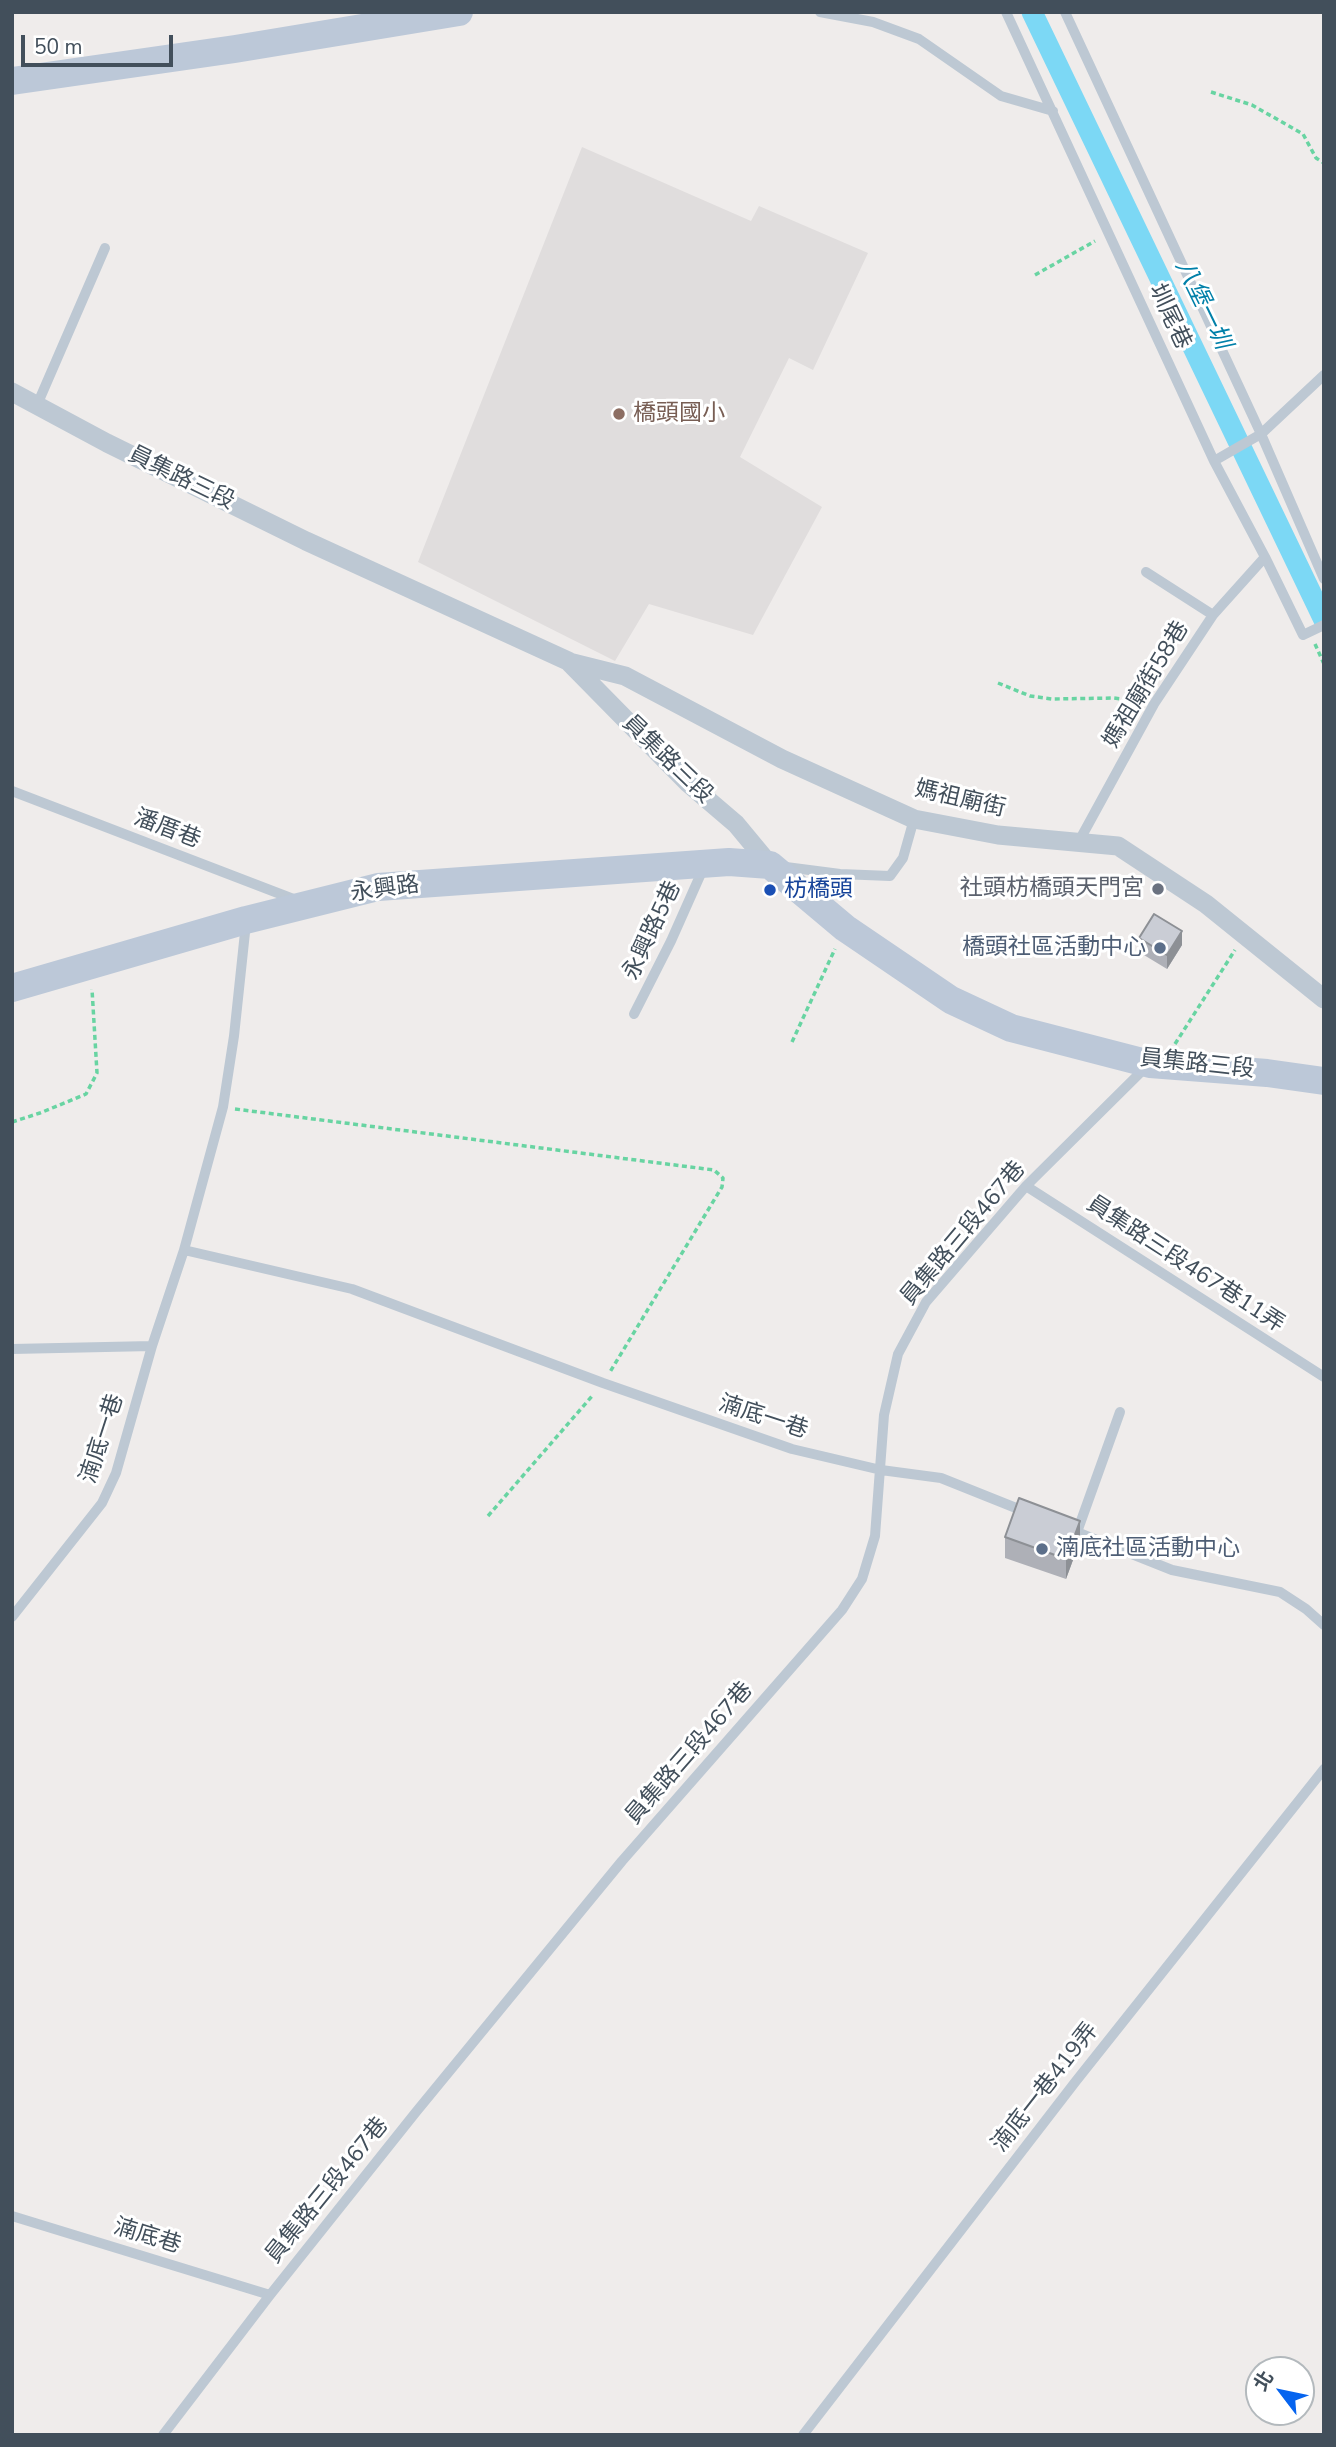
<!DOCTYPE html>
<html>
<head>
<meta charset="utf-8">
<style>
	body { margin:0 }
	#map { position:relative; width:1336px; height:2447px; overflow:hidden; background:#efeceb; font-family:"Nunito Sans","Noto Sans TC",sans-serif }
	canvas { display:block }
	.frame { position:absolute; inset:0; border:14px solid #424f5b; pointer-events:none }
	.north { position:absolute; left:1245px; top:2356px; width:70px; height:70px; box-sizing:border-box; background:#fff; border:2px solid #b3b9bd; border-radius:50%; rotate:302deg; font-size:19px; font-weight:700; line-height:28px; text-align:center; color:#424f5b }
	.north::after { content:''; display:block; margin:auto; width:24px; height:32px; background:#0664ef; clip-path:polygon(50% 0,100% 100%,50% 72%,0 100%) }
	.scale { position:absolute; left:21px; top:35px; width:152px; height:32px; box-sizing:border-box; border:4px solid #424f5b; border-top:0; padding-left:9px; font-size:21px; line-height:24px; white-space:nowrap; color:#424f5b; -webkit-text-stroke:5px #fff; paint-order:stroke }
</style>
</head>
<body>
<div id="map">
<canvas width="1336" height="2447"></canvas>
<div class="frame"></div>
<div class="north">北</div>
<div class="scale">50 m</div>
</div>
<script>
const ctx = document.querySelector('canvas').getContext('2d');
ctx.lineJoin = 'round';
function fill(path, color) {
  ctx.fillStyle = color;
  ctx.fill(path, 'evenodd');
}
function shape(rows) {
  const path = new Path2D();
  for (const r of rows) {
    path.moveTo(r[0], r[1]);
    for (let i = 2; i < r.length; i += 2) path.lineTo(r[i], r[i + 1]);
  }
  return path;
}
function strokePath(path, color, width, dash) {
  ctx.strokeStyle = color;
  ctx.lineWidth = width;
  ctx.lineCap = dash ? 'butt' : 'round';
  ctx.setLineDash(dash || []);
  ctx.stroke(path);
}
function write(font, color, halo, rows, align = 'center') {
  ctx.font = font + ' "Nunito Sans","Noto Sans TC",sans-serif';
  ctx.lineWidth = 6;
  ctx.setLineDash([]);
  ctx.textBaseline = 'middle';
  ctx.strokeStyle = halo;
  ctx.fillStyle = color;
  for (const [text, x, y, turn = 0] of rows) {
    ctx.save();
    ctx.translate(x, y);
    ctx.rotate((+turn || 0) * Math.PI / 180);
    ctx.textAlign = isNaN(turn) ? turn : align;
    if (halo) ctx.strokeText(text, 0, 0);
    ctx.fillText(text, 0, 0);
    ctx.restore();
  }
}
const education = shape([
	[582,147,751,221,759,206,868,253,813,370,789,358,740,457,822,507,753,635,649,604,615,661,418,562]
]);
const canal = shape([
	[1032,12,1324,620]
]);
const path = shape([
	[1211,92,1252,105,1303,134,1316,158,1324,163],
	[1035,275,1095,241],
	[1315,644,1324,664],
	[998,683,1030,696,1052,699,1114,698,1138,701],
	[792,1042,835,949],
	[1175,1044,1235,950],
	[235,1109,714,1170,723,1178,722,1187,610,1372],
	[12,1122,40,1113,86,1094,97,1073,92,989],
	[488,1516,593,1395]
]);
const lane = shape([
	[820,12,873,22,919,39,1001,96,1053,111],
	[1006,12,1214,461,1265,557,1303,635,1324,625],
	[1065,12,1261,434,1324,579],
	[37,405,105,248],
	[1214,461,1261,434,1324,375],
	[1146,572,1213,615],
	[12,791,296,900],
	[1078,843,1154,704,1213,615,1265,557],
	[786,867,840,874,890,876,903,858,914,819],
	[634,1014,671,941,703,869],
	[1026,1186,1324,1377],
	[184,1250,352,1289,603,1383,792,1449,881,1470,941,1478,1026,1512],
	[12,1349,152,1346],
	[1069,1529,1172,1570,1280,1592,1306,1609,1324,1625],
	[1077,1532,1120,1412],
	[12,1617,102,1503,116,1473,152,1346,184,1250,223,1107,234,1036,246,923],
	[12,2216,270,2295],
	[163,2435,270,2295,416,2112,622,1861,842,1610,862,1579,875,1536,884,1415,898,1354,926,1302,1026,1186,1147,1066],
	[803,2435,1076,2081,1324,1769]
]);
const street = shape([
	[12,392,107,443,306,541,568,661,688,783,736,824,770,865],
	[569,662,625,676,782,759,914,819,998,835,1118,846,1206,904,1324,999]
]);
const secondary = shape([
	[12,81,235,49,459,12],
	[12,988,246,920,378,887,729,862,770,865,845,928,951,1000,1011,1028,1150,1064,1267,1073,1324,1081]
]);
const wall = shape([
	[1139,938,1182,945,1167,969,1139,952],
	[1005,1537,1080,1541,1066,1579,1005,1558]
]);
const shadedWall = shape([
	[1182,931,1182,945,1167,969,1167,955],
	[1080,1521,1080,1541,1066,1579,1066,1559]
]);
const building = shape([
	[1154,914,1182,931,1167,955,1139,938,1154,914],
	[1019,1498,1080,1521,1066,1559,1005,1537,1019,1498]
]);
const markers = [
	[619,414,7,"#8d6e63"],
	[1158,889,7,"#6b7280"],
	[770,890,7,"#1a4fb4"],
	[1160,948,7,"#5c6f8a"],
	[1042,1549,7,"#5c6f8a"]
];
const streetNames = [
	["圳尾巷",1169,317,65],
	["員集路三段",181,479,26],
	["媽祖廟街58巷",1147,685,-59],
	["員集路三段",667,760,44],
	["媽祖廟街",960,800,13],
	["潘厝巷",167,830,21],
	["永興路",385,890,-8],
	["永興路5巷",653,931,-65],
	["員集路三段",1197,1065,6],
	["員集路三段467巷",964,1234,-50],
	["員集路三段467巷11弄",1185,1265,33],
	["湳底一巷",763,1418,18],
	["湳底一巷",103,1439,-72],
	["員集路三段467巷",690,1754,-49],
	["湳底一巷419弄",1046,2088,-52],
	["員集路三段467巷",328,2191,-51],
	["湳底巷",147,2237,17]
];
const educationNames = [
	["橋頭國小",633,414]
];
const worshipNames = [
	["社頭枋橋頭天門宮",1144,889]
];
const transitNames = [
	["枋橋頭",784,890]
];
const serviceNames = [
	["橋頭社區活動中心",1146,948],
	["湳底社區活動中心",1056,1549,"left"]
];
const waterNames = [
	["八堡一圳",1202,305,64]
];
fill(education, '#e0dddd');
strokePath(canal, '#7cd8f5', 21);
strokePath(path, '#68d4a2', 3.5, [5, 3.5]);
strokePath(lane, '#bdc8d3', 10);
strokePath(street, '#bdc8d3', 19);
strokePath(secondary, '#bcc8d8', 28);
fill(wall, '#aeb0b7');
fill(shadedWall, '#8d9095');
fill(building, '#cacdd5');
strokePath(building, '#8d9095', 2);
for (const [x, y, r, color] of markers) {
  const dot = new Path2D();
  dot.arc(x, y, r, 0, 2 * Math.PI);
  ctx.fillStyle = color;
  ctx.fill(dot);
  strokePath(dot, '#fff', 2.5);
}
write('23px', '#424f5b', '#fff', streetNames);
write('23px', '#785e54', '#fff', educationNames, 'left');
write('23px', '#5b616d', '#fff', worshipNames, 'right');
write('23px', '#164399', '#fff', transitNames, 'left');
write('23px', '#4e5e75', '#fff', serviceNames, 'right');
write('italic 24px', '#0180a9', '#fff', waterNames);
</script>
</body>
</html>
